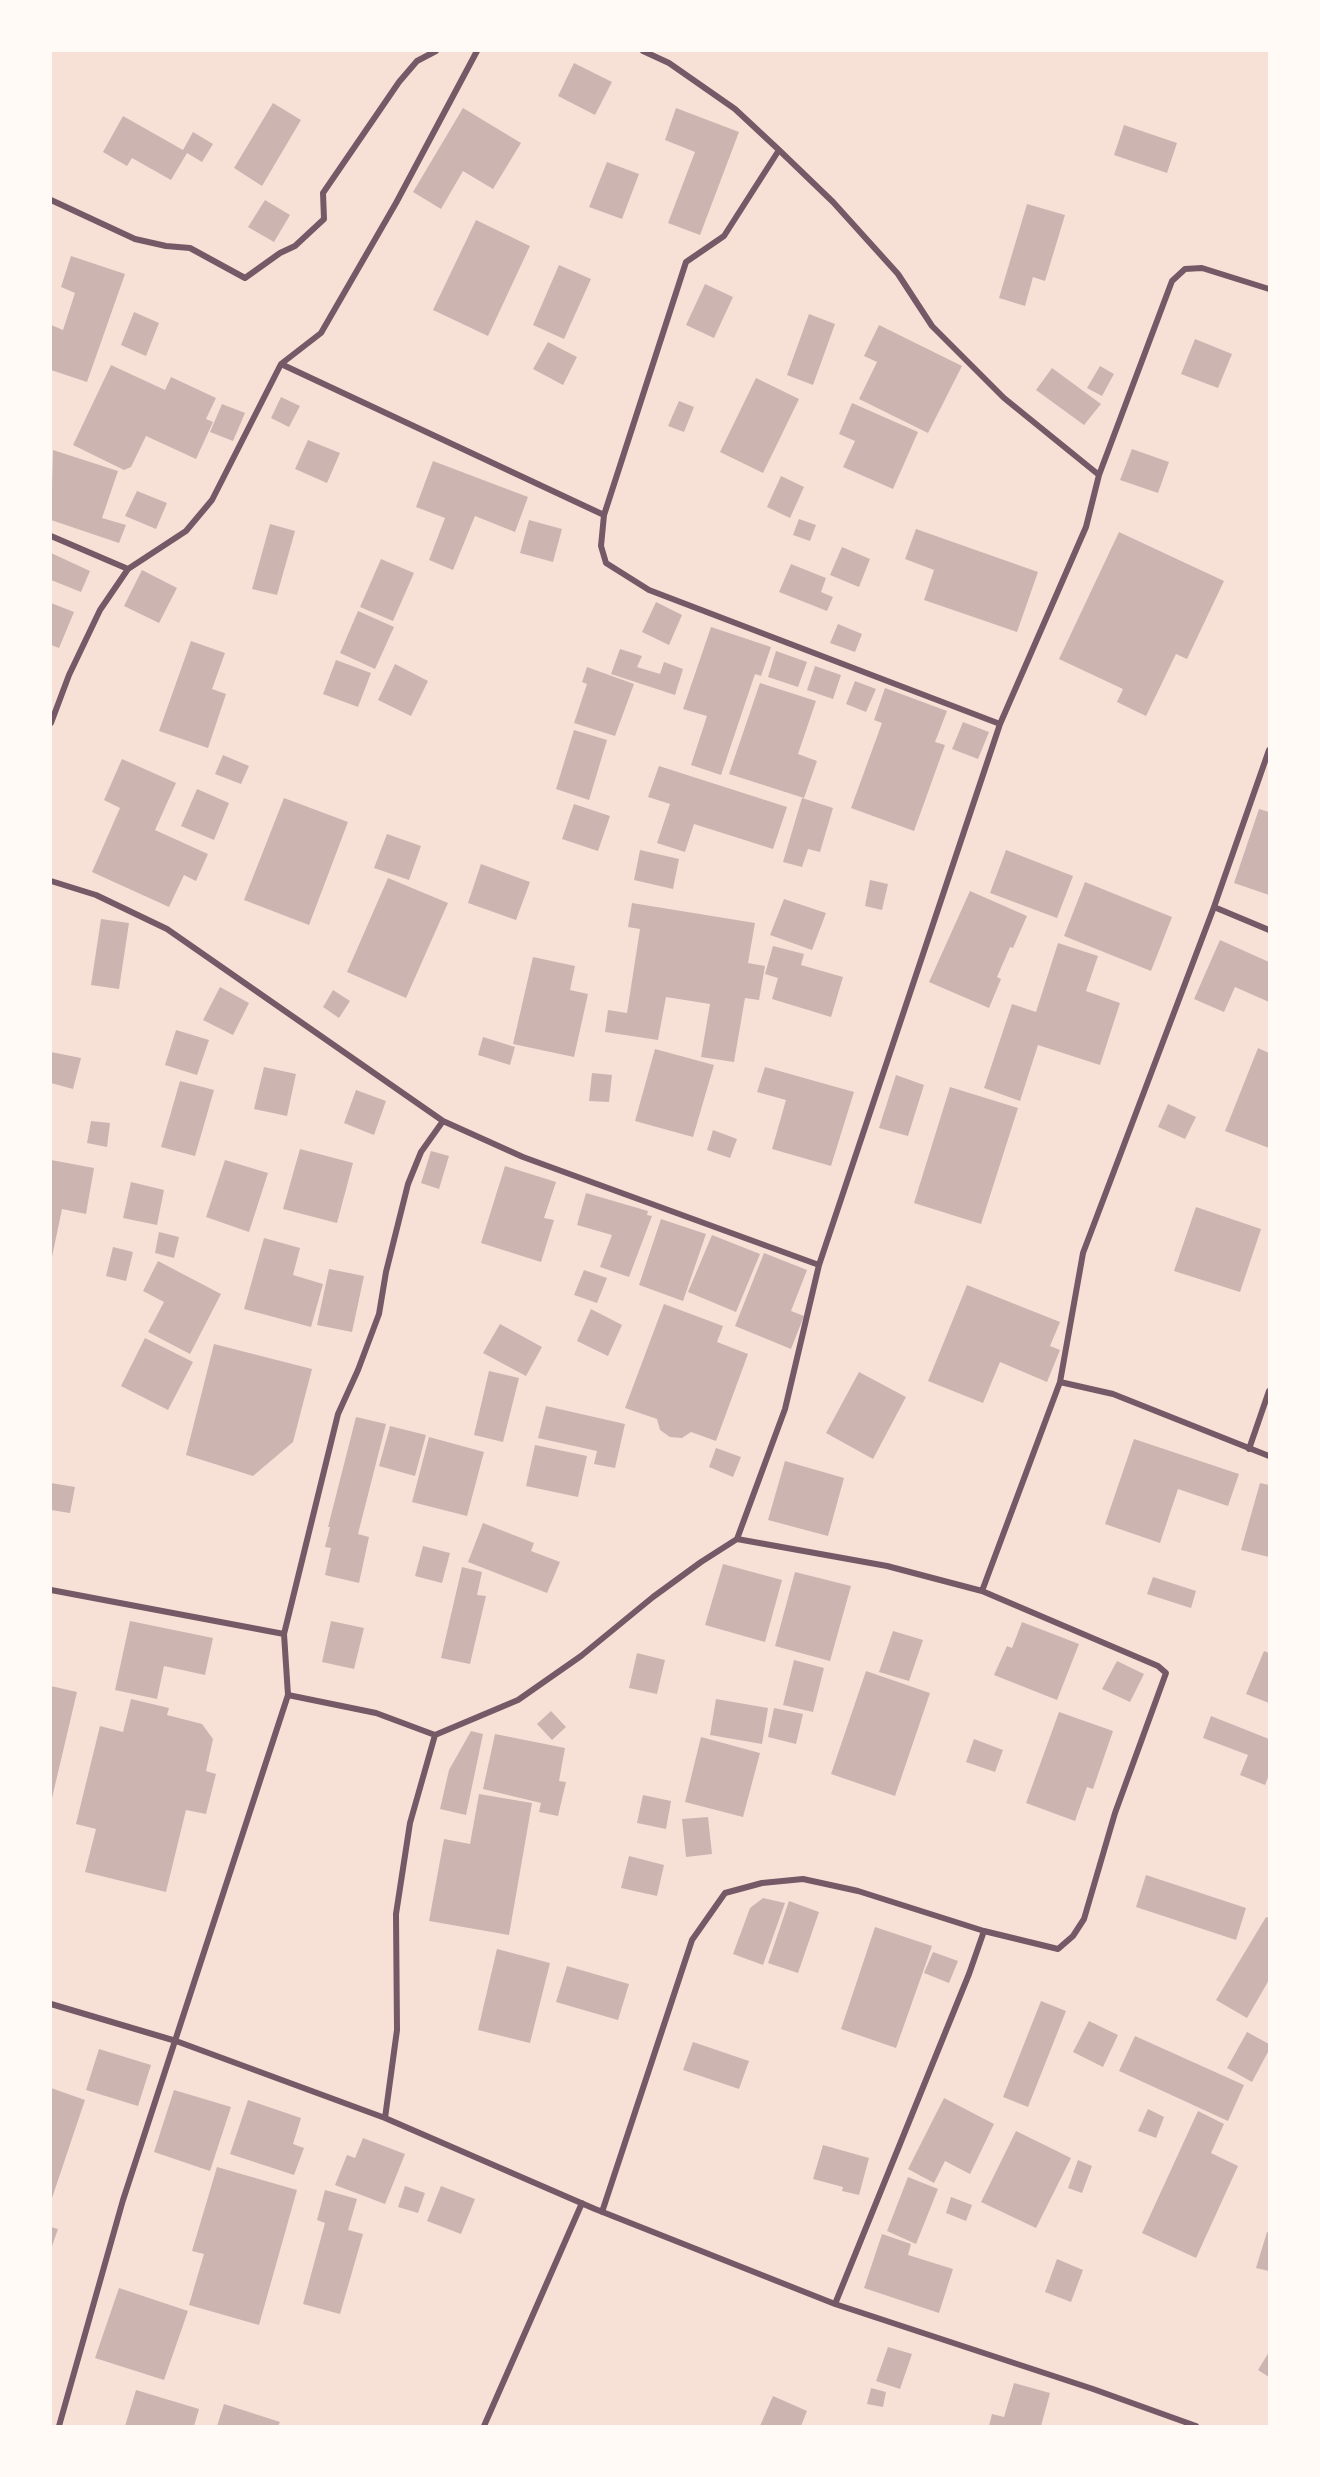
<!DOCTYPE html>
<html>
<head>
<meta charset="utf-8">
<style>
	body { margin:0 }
	#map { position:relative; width:1320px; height:2477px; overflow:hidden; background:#f7e1d7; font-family:"Sofia Sans Condensed",sans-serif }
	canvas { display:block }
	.frame { position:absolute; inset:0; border:52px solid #fffaf5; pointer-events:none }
</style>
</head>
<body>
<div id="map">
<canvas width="1320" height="2477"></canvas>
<div class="frame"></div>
</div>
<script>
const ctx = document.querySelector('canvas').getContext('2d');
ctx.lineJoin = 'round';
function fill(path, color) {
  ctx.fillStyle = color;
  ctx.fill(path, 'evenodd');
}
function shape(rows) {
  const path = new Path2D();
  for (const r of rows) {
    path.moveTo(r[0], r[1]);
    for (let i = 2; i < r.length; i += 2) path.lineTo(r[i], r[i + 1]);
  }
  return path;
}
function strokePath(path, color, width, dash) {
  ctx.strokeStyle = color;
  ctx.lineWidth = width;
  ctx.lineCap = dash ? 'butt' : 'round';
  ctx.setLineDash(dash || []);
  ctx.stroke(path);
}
const building = shape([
	[574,63,612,82,595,115,558,96],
	[273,103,301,120,262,186,234,168],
	[463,108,521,143,493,189,463,171,441,209,413,192],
	[676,108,739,132,700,235,668,223,695,152,665,140],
	[123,116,183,150,193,132,213,144,202,162,187,153,171,180,132,158,127,166,103,152],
	[1124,125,1177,143,1167,173,1114,155],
	[607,162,639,174,622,219,589,207],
	[265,200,290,215,274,242,248,227],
	[1027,204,1065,215,1045,281,1033,277,1025,306,999,298],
	[476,220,530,246,488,336,433,310],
	[71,256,125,274,87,382,51,370,51,325,63,330,75,293,61,287],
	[559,265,591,279,564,339,533,325],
	[705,284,733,297,714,338,686,325],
	[134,312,159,323,146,356,121,345],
	[809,314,835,324,813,385,787,375],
	[879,325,962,366,928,433,859,399,877,362,864,356],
	[1195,339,1232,354,1218,388,1181,374],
	[548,342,577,357,563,385,533,369],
	[111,365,165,390,171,377,216,398,206,419,213,422,196,459,146,436,131,467,124,470,73,445],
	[1100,366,1114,374,1102,396,1087,388],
	[1052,368,1101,404,1084,425,1036,390],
	[756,378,799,399,763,473,720,452],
	[281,397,300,406,289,427,271,418],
	[679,401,694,407,684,432,668,426],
	[852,403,918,432,893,489,843,467,855,441,839,434],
	[222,404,245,413,233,441,210,432],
	[308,440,340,453,327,483,295,469],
	[1132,449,1169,462,1158,493,1120,480],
	[53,450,118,471,102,518,126,525,119,543,51,520],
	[433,461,528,497,515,532,475,516,453,570,429,560,445,518,416,507],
	[781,476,804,487,790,518,767,507],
	[137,491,167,503,156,529,125,516],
	[799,519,816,525,810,541,793,535],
	[529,520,562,529,553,562,520,553],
	[270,524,295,531,277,595,252,589],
	[916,529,1038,572,1017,632,924,600,934,570,905,559],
	[1119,532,1224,581,1187,659,1176,654,1146,716,1117,702,1123,689,1059,659],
	[842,547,870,559,859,587,830,575],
	[51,553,90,571,81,592,51,580],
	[381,559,414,573,393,621,360,607],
	[791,564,826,578,821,592,833,597,827,611,779,592],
	[142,570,177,588,159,623,124,606],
	[656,602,682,615,669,645,642,632],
	[51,603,74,612,59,648,51,645],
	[358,611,394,627,375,669,340,653],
	[838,624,862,634,855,652,830,643],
	[711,627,771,647,761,676,755,674,721,775,691,765,707,716,683,709],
	[191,641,225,653,212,689,226,694,208,748,159,731],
	[620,649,642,656,637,667,660,674,664,662,683,669,675,695,611,674],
	[776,651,807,662,798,687,768,677],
	[336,660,371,673,358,707,323,694],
	[395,664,428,681,411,716,378,700],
	[815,666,841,675,833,699,807,690],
	[587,667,634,684,615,736,574,723,587,684,582,682],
	[855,681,876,689,866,712,846,704],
	[760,683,816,701,798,754,817,761,804,798,729,774],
	[885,688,947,711,935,742,945,745,914,831,851,808,882,723,874,720],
	[963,722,989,732,978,759,952,749],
	[574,730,607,740,589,800,556,789],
	[223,755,249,766,241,784,215,774],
	[122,759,176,783,155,830,208,854,196,881,184,875,169,907,92,872,120,808,104,800],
	[659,766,787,807,773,849,694,824,685,852,657,843,670,804,648,797],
	[197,789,229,803,214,840,181,826],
	[284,798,348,822,309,925,244,900],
	[802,798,833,808,820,852,808,849,802,867,783,862],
	[574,804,610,816,598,851,562,839],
	[1259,809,1269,812,1269,895,1234,883],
	[387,834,421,846,409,880,374,868],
	[640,850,679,859,673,889,634,880],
	[1006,850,1073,876,1057,918,990,893],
	[481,864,530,882,516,920,468,903],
	[388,878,448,903,406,998,347,972],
	[870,880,888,884,882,910,865,906],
	[1085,882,1172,917,1151,971,1064,936],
	[970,891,1027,916,1013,948,1010,947,997,977,1001,979,989,1008,929,982],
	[784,899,826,913,812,950,770,935],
	[632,903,755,923,748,963,765,966,759,1000,745,998,734,1062,701,1057,710,1004,666,997,658,1040,605,1032,608,1010,627,1013,640,929,628,927],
	[101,919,129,923,119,989,91,985],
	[1220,940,1269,962,1269,1002,1235,987,1224,1012,1194,999],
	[1058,943,1098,956,1086,991,1120,1003,1100,1065,1038,1045,1020,1101,984,1088,1012,1004,1036,1012],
	[773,946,804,954,801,965,843,977,831,1017,772,999,778,978,765,974],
	[533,957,575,966,570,990,588,994,574,1057,513,1044],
	[220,987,249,1003,233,1035,203,1020],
	[333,990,350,1001,339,1018,323,1007],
	[176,1030,209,1040,197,1075,165,1065],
	[483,1037,515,1047,510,1065,478,1055],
	[1258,1048,1269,1053,1269,1148,1225,1131],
	[655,1049,714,1065,693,1137,635,1121],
	[51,1052,81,1058,73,1089,51,1083],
	[264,1067,296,1074,287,1116,254,1109],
	[765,1067,854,1092,831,1166,772,1149,786,1100,757,1092],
	[592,1073,612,1075,609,1102,589,1101],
	[896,1075,924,1085,908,1136,879,1128],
	[180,1081,214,1090,195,1156,161,1147],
	[950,1087,1018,1108,981,1224,914,1203],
	[356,1090,386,1101,374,1135,344,1123],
	[1168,1104,1196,1117,1185,1139,1158,1127],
	[91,1121,110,1123,107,1147,87,1143],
	[713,1130,737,1139,730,1158,707,1150],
	[300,1149,353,1163,337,1223,283,1209],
	[431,1151,449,1156,439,1189,421,1183],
	[51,1160,94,1168,86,1214,62,1209,52,1257],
	[225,1160,268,1173,249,1232,206,1217],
	[505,1166,556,1182,544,1218,554,1220,541,1262,481,1243],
	[131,1182,164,1190,157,1225,123,1218],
	[586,1193,648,1211,647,1215,652,1216,629,1277,600,1267,612,1235,577,1225],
	[1196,1207,1261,1229,1240,1292,1174,1271],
	[661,1219,706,1234,683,1301,639,1285],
	[159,1232,179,1237,174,1258,155,1253],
	[712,1235,760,1254,736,1312,688,1292],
	[264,1238,300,1248,293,1275,323,1284,311,1327,244,1309],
	[113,1247,133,1252,126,1281,106,1276],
	[764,1253,807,1270,791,1311,804,1316,791,1349,735,1326],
	[158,1261,221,1294,190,1354,148,1332,164,1302,143,1291],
	[329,1269,364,1276,352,1332,317,1325],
	[584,1270,607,1278,597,1303,574,1295],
	[967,1285,1060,1322,1050,1346,1060,1350,1047,1382,1000,1362,983,1403,928,1381],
	[664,1304,723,1326,717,1342,748,1354,716,1441,691,1432,682,1438,670,1437,660,1430,657,1419,625,1408],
	[591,1309,622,1325,608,1356,577,1341],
	[500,1324,542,1347,526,1376,483,1353],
	[145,1338,193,1362,168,1410,121,1386],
	[214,1344,312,1369,293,1442,253,1476,186,1455],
	[489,1371,519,1378,503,1442,474,1435],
	[859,1372,906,1397,873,1459,826,1433],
	[546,1406,625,1424,615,1468,594,1464,597,1451,538,1438],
	[356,1417,386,1424,358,1534,369,1537,359,1583,325,1575,331,1548,325,1547,330,1527,328,1527],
	[390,1426,426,1435,415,1476,379,1466],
	[429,1437,484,1452,467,1516,412,1502],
	[1134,1439,1239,1474,1228,1506,1178,1489,1160,1543,1105,1524],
	[535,1445,587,1456,578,1497,526,1486],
	[716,1448,741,1457,733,1477,709,1467],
	[785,1461,844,1478,828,1536,768,1520],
	[51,1483,75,1487,70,1513,51,1510],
	[1260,1483,1269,1485,1269,1557,1241,1550],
	[483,1523,534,1543,531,1551,560,1562,547,1593,468,1562],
	[423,1546,450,1553,442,1583,415,1576],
	[723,1564,782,1580,765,1642,705,1625],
	[462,1567,482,1572,477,1595,486,1596,470,1664,441,1658],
	[795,1572,851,1586,830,1661,775,1646],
	[1153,1577,1196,1591,1191,1608,1147,1594],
	[130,1621,213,1638,205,1675,164,1666,157,1699,115,1690],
	[331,1621,364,1628,354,1669,322,1662],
	[1022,1622,1079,1644,1057,1700,994,1675,1007,1646,1012,1648],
	[893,1631,923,1640,909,1681,879,1672],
	[1264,1651,1269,1653,1269,1703,1246,1694],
	[637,1653,665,1660,657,1694,629,1688],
	[794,1660,824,1668,813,1712,783,1705],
	[1117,1661,1144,1674,1130,1702,1102,1689],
	[866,1671,930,1693,895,1796,831,1774],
	[51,1686,77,1692,52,1798,51,1798],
	[131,1699,169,1708,167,1715,202,1724,213,1739,206,1771,216,1774,206,1814,186,1810,166,1892,85,1872,96,1829,76,1824,100,1726,123,1732],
	[716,1699,768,1708,762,1744,710,1735],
	[774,1708,803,1714,796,1744,768,1737],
	[551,1711,566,1727,552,1740,537,1724],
	[1059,1712,1113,1731,1093,1789,1087,1787,1075,1821,1026,1803],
	[1211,1716,1269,1739,1269,1775,1265,1785,1240,1775,1248,1755,1203,1738],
	[471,1731,483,1734,466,1815,440,1809,449,1770],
	[495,1734,565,1748,559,1781,566,1782,558,1816,539,1812,541,1803,483,1789],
	[701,1737,760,1753,743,1817,685,1802],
	[974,1739,1003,1750,995,1772,966,1762],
	[479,1794,532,1803,509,1935,429,1921,444,1839,470,1844],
	[643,1795,671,1801,666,1829,637,1823],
	[708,1817,712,1854,686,1857,682,1819],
	[629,1856,664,1865,657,1896,621,1888],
	[1146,1875,1246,1908,1236,1940,1136,1907],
	[763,1898,785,1903,763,1965,733,1954,750,1908],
	[789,1901,819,1912,798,1973,768,1963],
	[1266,1917,1269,1918,1269,1980,1247,2018,1216,2000],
	[875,1927,932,1946,896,2048,841,2029],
	[497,1949,550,1963,530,2043,478,2030],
	[933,1952,958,1961,949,1983,924,1973],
	[567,1966,629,1984,618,2020,556,2002],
	[1041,2001,1066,2011,1028,2107,1003,2097],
	[1089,2021,1118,2035,1103,2067,1073,2052],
	[1247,2032,1269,2044,1269,2050,1252,2082,1227,2068],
	[1135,2036,1244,2085,1228,2121,1119,2071],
	[693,2042,749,2061,739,2089,683,2070],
	[99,2049,151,2065,138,2106,86,2090],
	[51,2088,85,2100,51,2201],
	[174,2090,231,2107,210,2171,154,2152],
	[944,2098,994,2124,970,2174,945,2161,934,2183,908,2169],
	[248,2100,301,2118,293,2144,304,2148,294,2175,230,2154],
	[1148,2109,1164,2117,1156,2138,1138,2131],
	[1198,2111,1224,2124,1211,2153,1238,2166,1196,2258,1142,2233],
	[1016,2131,1071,2158,1036,2228,981,2202],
	[363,2138,405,2154,385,2204,335,2185,347,2155,355,2158],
	[823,2145,869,2158,859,2195,842,2191,843,2187,813,2179],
	[1078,2160,1092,2166,1082,2193,1068,2188],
	[217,2167,297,2190,259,2325,189,2305,204,2254,192,2251],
	[908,2177,938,2189,916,2244,887,2231],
	[405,2186,425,2193,418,2213,398,2207],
	[441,2186,475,2199,461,2234,427,2221],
	[325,2190,357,2199,348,2230,363,2234,340,2314,303,2304,325,2223,317,2220],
	[951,2197,972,2205,966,2221,946,2213],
	[51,2227,58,2229,51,2249],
	[1267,2232,1269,2233,1269,2271,1256,2268],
	[882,2234,911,2244,908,2255,953,2269,939,2313,864,2288],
	[1057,2259,1083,2270,1071,2302,1045,2292],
	[119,2288,188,2311,164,2380,95,2358],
	[888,2347,912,2354,900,2389,876,2381],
	[1269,2352,1269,2377,1258,2370],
	[1014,2383,1050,2393,1041,2426,989,2426,992,2414,1004,2417],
	[871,2388,886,2392,883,2407,867,2404],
	[136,2390,199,2409,194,2426,125,2426],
	[773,2396,807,2411,801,2426,760,2426],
	[224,2404,280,2422,278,2426,217,2426]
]);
const minor = shape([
	[643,51,669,63,735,109,779,150,833,202,898,274,932,326,1004,398,1099,475],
	[51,200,135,239,166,246,190,248,245,278,280,253,295,246,324,219,323,193,399,82,417,61,436,51],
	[281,364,604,515,601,546,606,563,649,590,1000,724],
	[604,515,686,262,724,236,779,150],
	[51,536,128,569],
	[51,723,69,675,100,610,128,569,186,531,212,500,281,364,321,333,396,203,477,51],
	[1269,750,1214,907,1083,1253,1060,1382,1113,1394,1269,1456],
	[51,881,96,895,167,929,443,1121,523,1157,819,1265,785,1409,737,1539],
	[1214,907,1269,930],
	[819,1265,1000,724,1086,527,1099,475,1172,281,1185,269,1202,268,1269,289],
	[1249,1449,1269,1391],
	[51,1590,284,1634],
	[982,1591,1158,1666,1166,1673,1115,1813,1084,1919,1073,1936,1058,1949,984,1931],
	[288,1695,376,1713,435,1735],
	[51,2004,176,2041,385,2118,595,2209,835,2304,1093,2389,1196,2426],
	[385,2118,397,2030,396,1914,410,1823,435,1735,518,1700,581,1656,653,1597,701,1562,737,1539,887,1566,982,1591,1060,1382],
	[602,2212,692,1940,725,1893,762,1883,803,1879,858,1891,984,1931,969,1974,835,2304],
	[59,2426,123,2200,288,1695,284,1634,338,1414,358,1370,379,1314,386,1272,408,1184,421,1152,443,1121],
	[484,2426,582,2203]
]);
fill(building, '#ccb4b1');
strokePath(minor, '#755966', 6);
</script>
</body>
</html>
